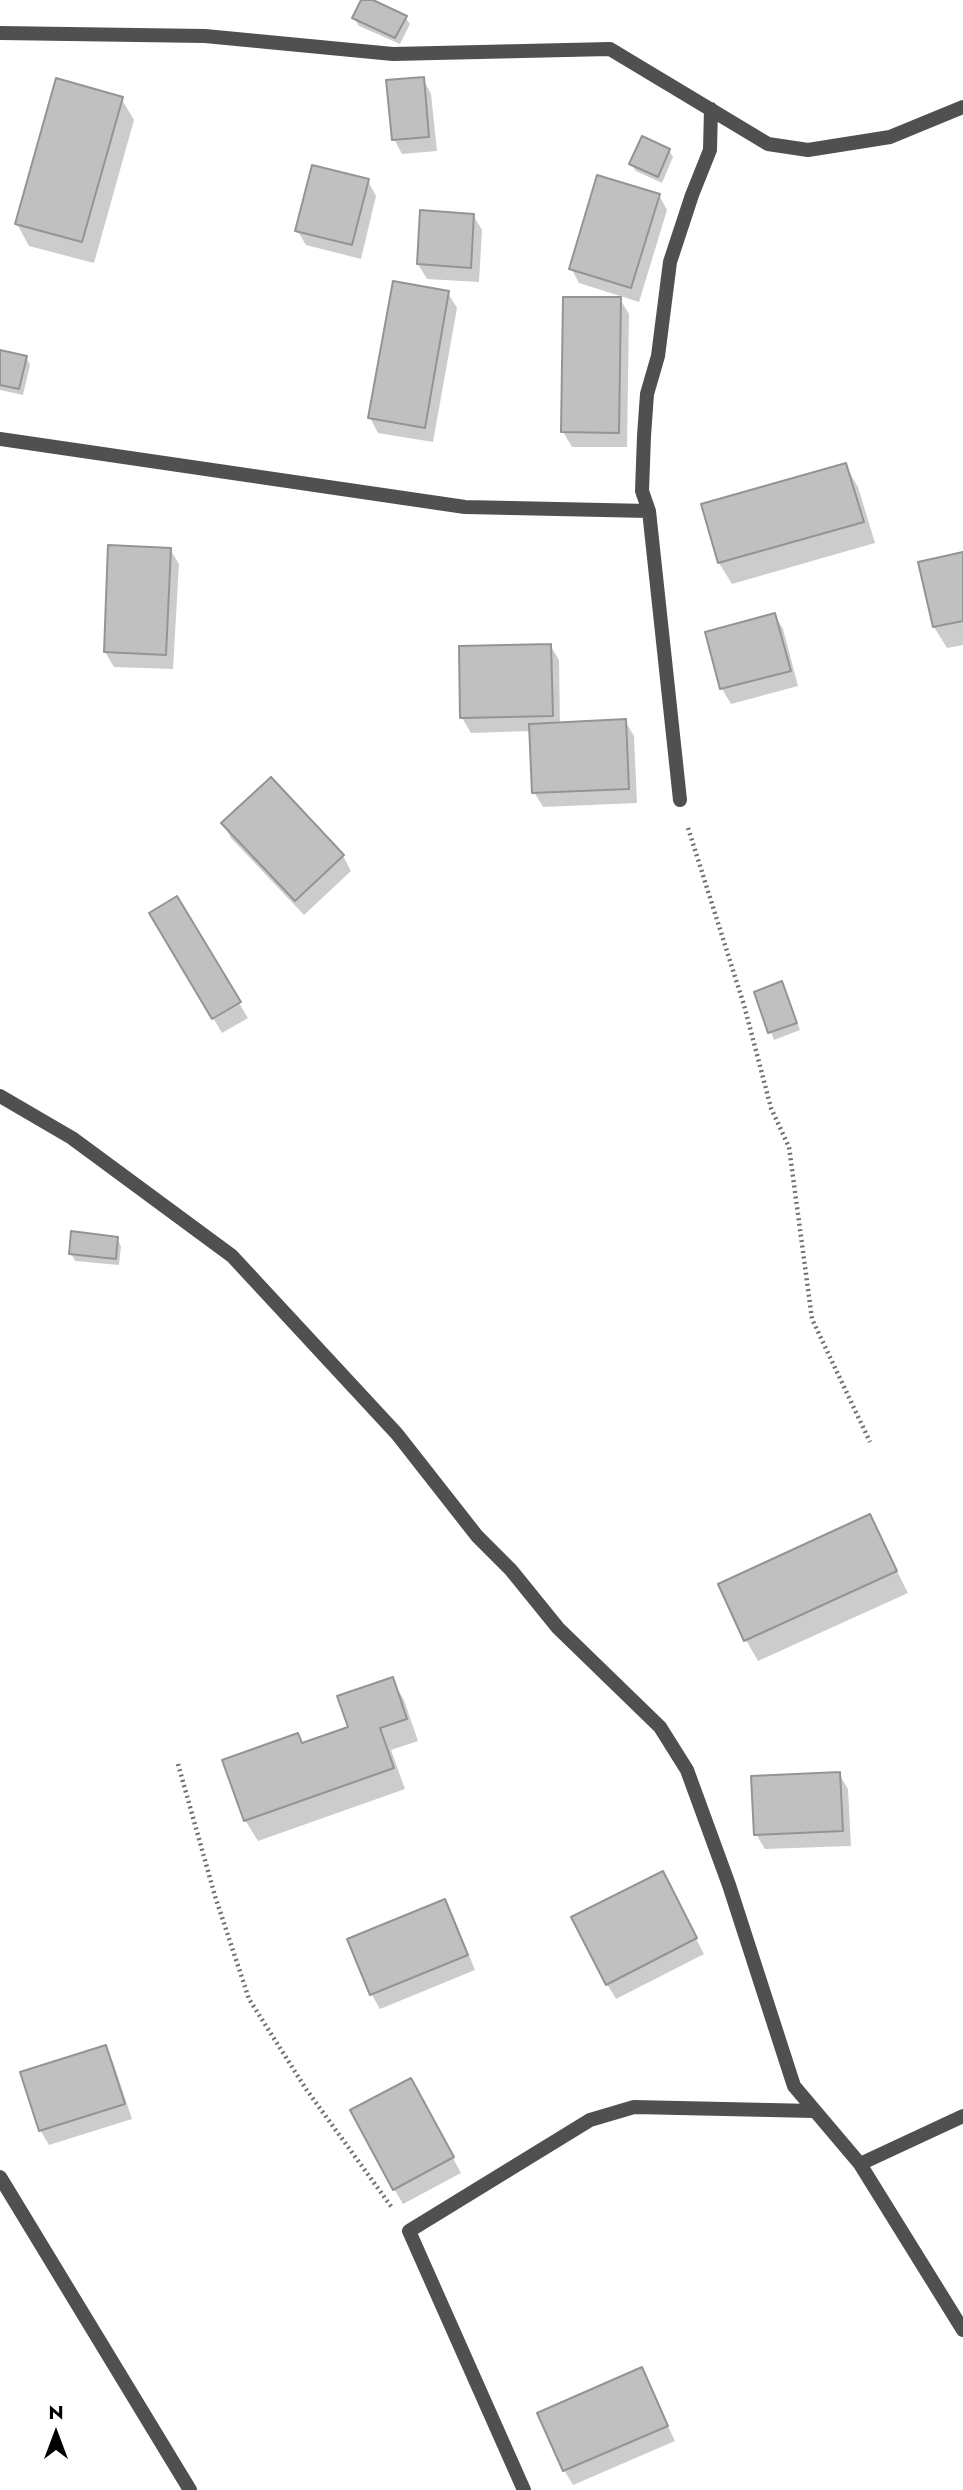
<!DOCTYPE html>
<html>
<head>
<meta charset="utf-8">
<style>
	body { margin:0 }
	#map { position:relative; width:963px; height:2490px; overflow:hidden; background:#fff; font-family:Jost,sans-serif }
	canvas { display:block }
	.north { position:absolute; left:21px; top:2399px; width:70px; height:70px; -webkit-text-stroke:5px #fff; paint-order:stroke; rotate:0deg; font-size:19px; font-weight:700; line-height:28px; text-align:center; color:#000 }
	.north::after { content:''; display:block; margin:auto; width:24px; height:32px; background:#000; clip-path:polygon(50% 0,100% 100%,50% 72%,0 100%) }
</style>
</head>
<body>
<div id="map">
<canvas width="963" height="2490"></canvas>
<div class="north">N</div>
</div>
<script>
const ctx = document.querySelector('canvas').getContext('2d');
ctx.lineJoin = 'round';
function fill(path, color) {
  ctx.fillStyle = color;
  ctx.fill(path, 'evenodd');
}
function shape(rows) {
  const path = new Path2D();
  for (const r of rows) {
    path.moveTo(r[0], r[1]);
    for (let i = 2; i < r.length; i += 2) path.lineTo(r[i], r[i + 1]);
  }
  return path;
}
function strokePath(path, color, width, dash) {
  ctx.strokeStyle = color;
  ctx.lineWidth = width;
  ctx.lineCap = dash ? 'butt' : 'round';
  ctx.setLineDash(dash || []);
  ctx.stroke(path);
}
const shadow = shape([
	[363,0,369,0,405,17,410,24,400,44,359,26,354,18],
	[423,79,431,94,437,151,402,154,394,139],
	[121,98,134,120,94,263,29,246,17,224],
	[669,150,673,157,662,183,636,171,631,164],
	[368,181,376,196,361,259,306,245,297,230],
	[659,195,667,210,639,302,579,283,571,268],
	[473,215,482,230,479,282,427,279,418,264],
	[448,293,457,308,433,442,378,433,370,418],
	[620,299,629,314,627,447,572,447,563,432],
	[0,351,26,357,30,365,23,395,0,390],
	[845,465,858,487,875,543,732,584,719,563],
	[170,549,179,564,173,669,114,667,105,652],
	[963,554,963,645,947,648,934,627],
	[775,615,783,629,798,686,731,704,722,689,707,633],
	[550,645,559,660,560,724,625,721,634,736,637,803,543,807,534,792,531,731,471,733,462,718],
	[223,823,343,856,351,871,304,915,231,838],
	[176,898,248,1018,222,1033,151,913],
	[785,990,800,1030,774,1040,756,993],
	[117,1239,121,1246,119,1265,75,1261,71,1253],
	[869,1516,908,1593,758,1661,746,1640],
	[392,1679,404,1700,418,1741,391,1750,405,1789,258,1841,245,1820,303,1745,350,1728],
	[839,1774,848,1789,851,1846,765,1849,756,1834],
	[670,1888,704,1954,616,1999,607,1984],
	[445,1901,453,1916,475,1970,380,2009,372,1995,349,1940],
	[105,2047,113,2062,132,2119,49,2145,40,2130],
	[419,2095,461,2173,403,2204,394,2189],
	[641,2370,675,2441,573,2485,564,2470]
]);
const building = shape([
	[361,0,373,0,407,16,395,38,352,18,361,0],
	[424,77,429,137,392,140,386,80,424,77],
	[56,78,123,97,82,242,15,224,56,78],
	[642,136,670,149,658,177,629,164,642,136],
	[312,165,369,179,352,245,295,231,312,165],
	[597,175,660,194,631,288,569,269,597,175],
	[420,210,474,214,471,268,417,264,420,210],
	[393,281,449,291,425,428,368,418,393,281],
	[563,297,621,297,619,433,561,432,563,297],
	[0,350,27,356,19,389,0,385,0,350],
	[846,463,864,522,718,563,701,504,846,463],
	[108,545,171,548,166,655,104,652,108,545],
	[963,552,963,621,933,627,918,562,963,552],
	[775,613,791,671,720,689,705,632,775,613],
	[551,644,553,716,460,718,459,646,551,644],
	[626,719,629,789,532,793,529,724,626,719],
	[271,777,344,855,295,901,221,823,271,777],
	[177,896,241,1002,212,1019,149,913,177,896],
	[782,981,797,1023,768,1033,754,992,782,981],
	[71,1231,118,1237,116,1259,69,1254,71,1231],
	[870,1514,897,1571,744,1641,718,1584,870,1514],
	[393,1677,407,1719,380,1728,394,1768,244,1821,222,1760,298,1733,302,1743,348,1727,337,1696,393,1677],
	[840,1772,843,1831,754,1835,751,1776,840,1772],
	[663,1871,697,1938,606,1985,571,1917,663,1871],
	[445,1899,468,1955,370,1995,347,1939,445,1899],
	[106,2045,125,2104,39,2131,20,2072,106,2045],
	[411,2078,454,2157,393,2190,350,2110,411,2078],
	[642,2367,668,2426,563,2471,537,2413,642,2367]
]);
const path = shape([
	[688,828,744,1005,771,1108,789,1147,812,1319,870,1442],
	[178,1764,215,1896,249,1999,306,2089,393,2209]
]);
const street = shape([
	[0,33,205,36,393,54,610,49,768,144,808,150,890,137,963,107],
	[0,439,465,507,649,511],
	[680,800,649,511,642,491,644,436,647,394,658,356,670,262,692,195,710,150,711,109],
	[0,1096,72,1138,232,1256,397,1434,477,1536,511,1570,558,1628,660,1727,687,1770,729,1885,794,2086,860,2164,963,2330],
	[860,2164,963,2116],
	[0,2177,190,2490],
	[524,2490,409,2231,590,2120,634,2107,814,2111]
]);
fill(shadow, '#0003');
fill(building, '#c0c0c0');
strokePath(building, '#949494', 2);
strokePath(path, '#727272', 4.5, [2, 3.5]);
strokePath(street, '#505050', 14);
</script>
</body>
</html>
